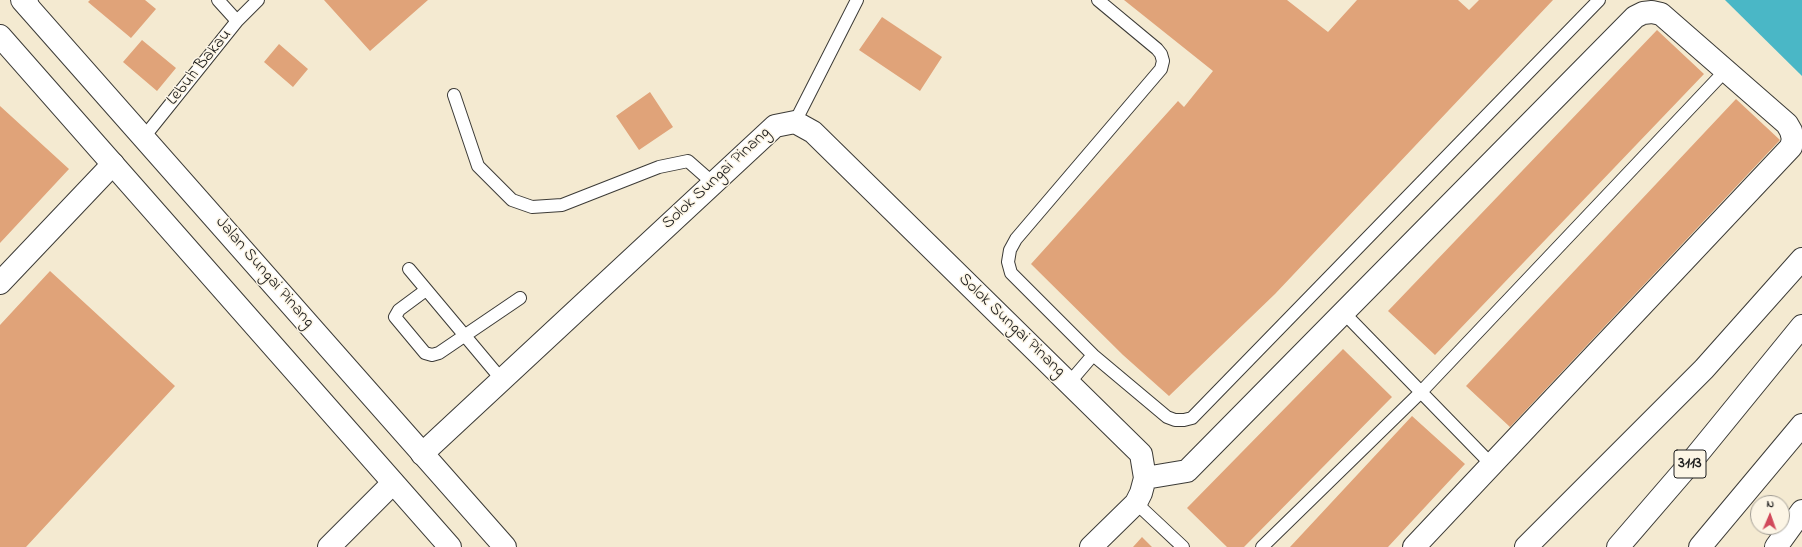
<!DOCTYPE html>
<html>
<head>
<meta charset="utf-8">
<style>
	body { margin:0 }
	#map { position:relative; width:1802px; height:547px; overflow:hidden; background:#f4ead1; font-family:"Indie Flower",sans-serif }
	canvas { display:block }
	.north { position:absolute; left:1750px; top:495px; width:40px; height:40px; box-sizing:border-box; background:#fcf5e5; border:1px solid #a29e95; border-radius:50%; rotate:2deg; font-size:11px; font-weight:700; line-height:16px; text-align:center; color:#1c1c1c }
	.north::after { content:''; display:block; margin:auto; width:14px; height:18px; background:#d1495b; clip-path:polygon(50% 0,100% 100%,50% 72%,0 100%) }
</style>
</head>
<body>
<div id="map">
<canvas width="1802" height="547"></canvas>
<div class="north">N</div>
</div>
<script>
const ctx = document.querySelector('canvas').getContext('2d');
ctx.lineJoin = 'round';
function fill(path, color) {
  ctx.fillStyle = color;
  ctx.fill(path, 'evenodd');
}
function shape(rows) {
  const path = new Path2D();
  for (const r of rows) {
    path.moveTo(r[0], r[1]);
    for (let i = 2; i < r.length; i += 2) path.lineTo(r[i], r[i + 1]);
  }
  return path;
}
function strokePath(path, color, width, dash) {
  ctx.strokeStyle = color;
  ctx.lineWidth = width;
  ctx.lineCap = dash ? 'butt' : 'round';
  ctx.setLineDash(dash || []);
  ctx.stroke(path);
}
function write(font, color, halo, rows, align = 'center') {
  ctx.font = font + ' "Indie Flower",sans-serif';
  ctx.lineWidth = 3;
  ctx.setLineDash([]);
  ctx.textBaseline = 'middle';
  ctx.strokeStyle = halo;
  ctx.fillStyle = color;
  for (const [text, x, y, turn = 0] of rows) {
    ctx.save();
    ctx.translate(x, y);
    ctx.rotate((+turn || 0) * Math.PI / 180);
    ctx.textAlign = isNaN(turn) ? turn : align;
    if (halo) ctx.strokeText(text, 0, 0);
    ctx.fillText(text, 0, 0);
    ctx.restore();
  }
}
const water = shape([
	[1725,0,1802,0,1802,76]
]);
const building = shape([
	[90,0,145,0,156,9,131,38,88,2],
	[324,0,428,0,370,51],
	[1124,0,1287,0,1328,32,1357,0,1458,0,1469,10,1479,0,1553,0,1275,294,1169,396,1123,355,1031,264,1178,101,1184,107,1213,71],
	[882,17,942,57,920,91,859,50],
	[1657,30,1704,74,1435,355,1388,311],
	[142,40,176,68,157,91,123,62],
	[279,44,308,69,293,87,264,62],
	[650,92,673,127,639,150,616,116],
	[1736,99,1780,140,1510,427,1466,386],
	[0,106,69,169,0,243],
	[50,271,175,386,26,547,0,547,0,325],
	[1343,349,1392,397,1244,547,1227,547,1187,508],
	[1412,416,1465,464,1388,547,1290,547],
	[1142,537,1152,547,1133,547]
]);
const lane = shape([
	[218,0,237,21],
	[1098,0,1157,49,1161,54,1163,61,1161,69,1016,239,1010,250,1008,262,1011,273,1093,355,1167,417,1175,420,1184,420,1192,418,1599,0],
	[454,95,478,166,512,200,532,207,562,205,659,167,688,161,713,183],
	[795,122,857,0],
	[144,137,237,21,258,0],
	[409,269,502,380],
	[426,290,399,310,395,317,425,353,432,355,439,353,520,298],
	[1343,312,1492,465],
	[1069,383,1093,355],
	[1136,503,1183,547],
	[1262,547,1421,392,1725,71]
]);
const street = shape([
	[0,283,113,164],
	[422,454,775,126,795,122,813,132,1141,454,1145,478,1141,493,1136,503,1091,547],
	[1145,478,1187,471,1635,17,1643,13,1652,12,1661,14,1787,124,1791,131,1793,139,1791,147,1414,547],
	[329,547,393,483]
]);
const secondary = shape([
	[22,0,505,547],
	[0,36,450,547]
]);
const primary = shape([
	[26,0,28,6]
]);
const highway = shape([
	[1526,547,1704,369,1802,259],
	[1618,547,1687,467,1802,326],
	[1700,547,1802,425],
	[1776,547,1802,511]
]);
const shields = [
	[1690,464,32]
];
const shieldNames = [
	["3113",1690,464]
];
const streetNames = [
	["Lebuh Bakau",200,68,-51],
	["Solok Sungai Pinang",717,179,-43],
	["Jalan Sungai Pinang",264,273,49],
	["Solok Sungai Pinang",1011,326,44]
];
fill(water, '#4ab7c6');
fill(building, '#e0a379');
strokePath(lane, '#3c3b37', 14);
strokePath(street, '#3c3b37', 24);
strokePath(secondary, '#3c3b37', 24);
strokePath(primary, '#3c3b37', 24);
strokePath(highway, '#3c3b37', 24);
strokePath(lane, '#fff', 12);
strokePath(street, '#fff', 22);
strokePath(secondary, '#fff', 22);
strokePath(primary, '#fff', 22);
strokePath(highway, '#fff', 22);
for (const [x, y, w] of shields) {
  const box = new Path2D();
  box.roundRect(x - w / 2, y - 14, w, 28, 3);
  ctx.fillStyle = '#fcf5e5';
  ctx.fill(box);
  strokePath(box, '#1c1c1c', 1);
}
write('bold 16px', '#1c1c1c', null, shieldNames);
write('17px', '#1c1c1c', '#fcf5e5', streetNames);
</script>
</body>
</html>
